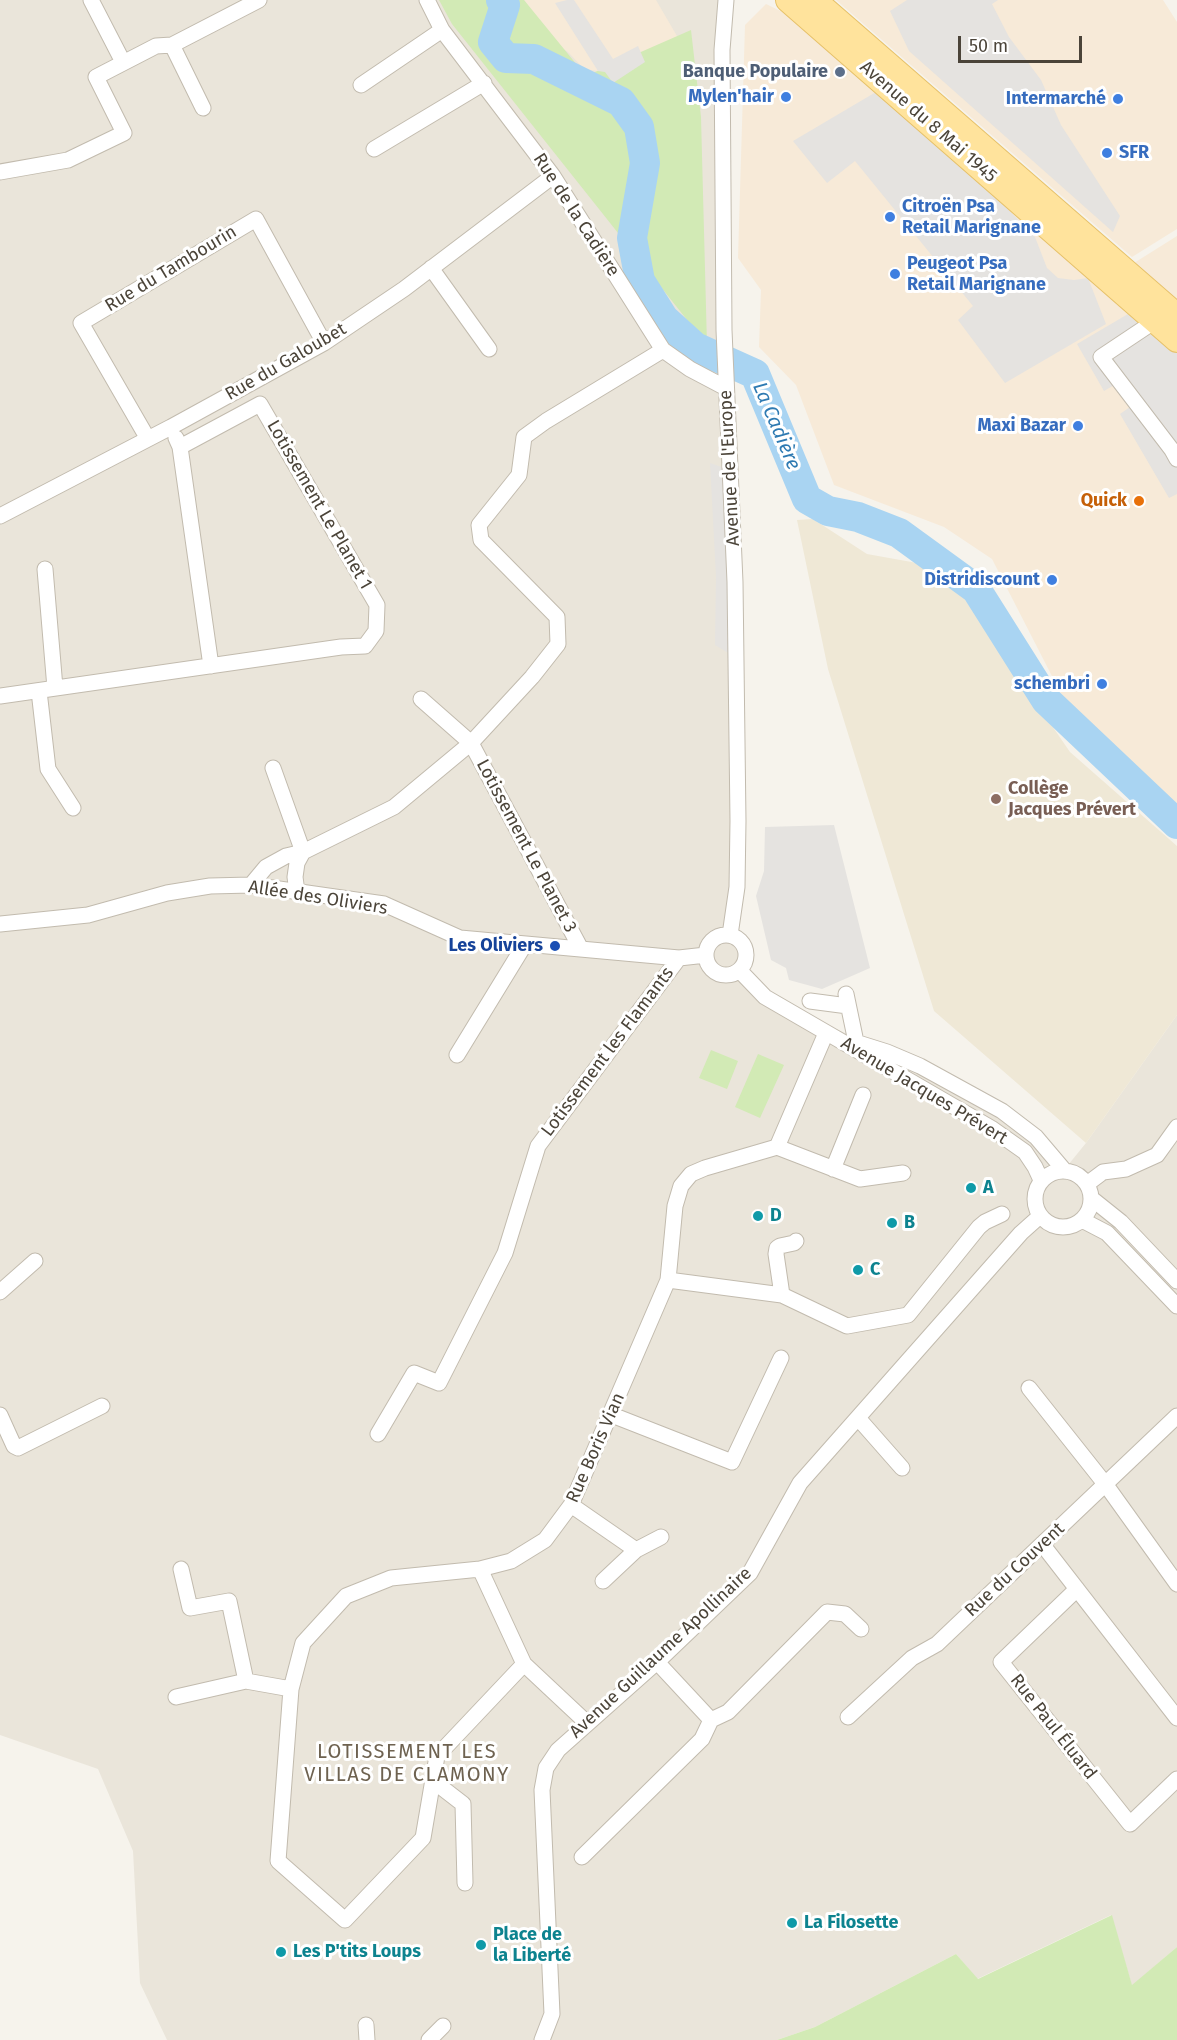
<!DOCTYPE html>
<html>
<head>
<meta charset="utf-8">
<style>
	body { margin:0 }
	#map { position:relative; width:1177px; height:2040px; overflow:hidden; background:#f6f3ec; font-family:"Fira Sans",sans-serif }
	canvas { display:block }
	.scale { position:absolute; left:958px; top:36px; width:124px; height:27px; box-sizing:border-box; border:3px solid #4b4439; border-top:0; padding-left:8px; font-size:18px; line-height:21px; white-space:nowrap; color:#4b4439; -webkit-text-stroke:4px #fff; paint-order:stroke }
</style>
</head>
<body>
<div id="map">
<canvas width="1177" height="2040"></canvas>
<div class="scale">50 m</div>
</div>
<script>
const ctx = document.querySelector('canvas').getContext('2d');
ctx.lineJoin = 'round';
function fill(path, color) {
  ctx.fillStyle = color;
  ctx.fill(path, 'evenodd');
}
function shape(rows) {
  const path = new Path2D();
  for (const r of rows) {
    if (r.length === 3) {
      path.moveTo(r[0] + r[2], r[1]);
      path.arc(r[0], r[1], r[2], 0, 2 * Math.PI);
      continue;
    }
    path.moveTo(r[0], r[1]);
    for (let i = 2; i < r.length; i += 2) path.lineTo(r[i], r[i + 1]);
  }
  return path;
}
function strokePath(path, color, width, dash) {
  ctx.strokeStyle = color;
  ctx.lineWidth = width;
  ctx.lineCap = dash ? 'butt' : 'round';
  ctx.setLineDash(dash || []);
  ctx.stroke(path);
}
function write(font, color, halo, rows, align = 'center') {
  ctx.font = font + ' "Fira Sans",sans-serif';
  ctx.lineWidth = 6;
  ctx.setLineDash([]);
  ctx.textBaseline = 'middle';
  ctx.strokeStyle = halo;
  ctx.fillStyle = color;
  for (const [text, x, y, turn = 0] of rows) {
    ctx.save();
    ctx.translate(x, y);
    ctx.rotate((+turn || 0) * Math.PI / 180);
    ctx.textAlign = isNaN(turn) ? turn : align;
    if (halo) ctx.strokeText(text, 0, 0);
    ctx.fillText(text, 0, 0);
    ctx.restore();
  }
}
const residential = shape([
	[0,0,726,0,736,938,745,947,746,960,744,966,765,997,887,1052,1002,1111,1064,1170,1086,1143,1177,1015,1177,1947,1132,1986,1111,1915,977,1979,956,1954,815,2027,777,2040,167,2040,140,1983,133,1851,98,1769,0,1735]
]);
const commercial = shape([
	[524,0,656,0,684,48,605,72,584,69,568,52,552,42],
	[836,0,1163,0,1177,22,1177,229,1132,257],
	[766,4,791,16,1177,347,1177,815,1077,725,992,559,944,527,834,485,796,385,759,347,761,290,738,258,745,25],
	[1177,236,1177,303,1134,263]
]);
const education = shape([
	[813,519,867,554,917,563,951,579,1070,752,1177,846,1177,1015,1086,1143,934,1011,828,669,797,520]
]);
const green = shape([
	[439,0,524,0,586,76,691,30,701,117,707,345,452,24],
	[711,1050,738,1061,727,1089,699,1078],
	[758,1054,784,1065,760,1118,735,1107],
	[1112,1915,1132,1985,1177,1947,1177,2040,777,2040,815,2027,956,1954,978,1979]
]);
const parking = shape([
	[567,0,574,0,613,59,638,46,645,62,613,83,605,72,598,71,555,3],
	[907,0,998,0,992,4,1009,37,1041,80,1061,125,1120,216,1113,232,909,51,890,11],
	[876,92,990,191,1035,237,1047,268,1058,278,1074,280,1088,278,1106,324,1005,383,958,320,973,306,855,161,827,183,793,141],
	[1128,314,1177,353,1177,494,1169,498,1120,414,1130,407,1116,384,1104,391,1077,344],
	[710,463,730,470,735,657,715,645,716,577],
	[834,825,870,968,822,989,789,980,786,968,771,960,756,896,764,871,765,827]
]);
const river = shape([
	[501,0,505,5,493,42,506,58,534,59,621,102,639,127,645,163,632,238,640,281,664,319,695,347,755,374,807,499,828,511,858,517,899,533,976,589,1046,700,1177,824]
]);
const street = shape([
	[91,0,123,62],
	[427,0,442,30,553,176,663,350,690,369,726,388],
	[726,0,722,50,724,330,735,582,738,821,737,887,730,935],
	[172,45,203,108],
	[361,85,442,30],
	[374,149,484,83],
	[0,172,68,160,124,133,96,77,156,46,172,45,259,0],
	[431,268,489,349],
	[1155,321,1101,357,1172,450,1177,459],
	[176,438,180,447,211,666],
	[148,439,81,323,256,219,324,343],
	[0,516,171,427,324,343,404,289,553,176],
	[45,569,55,688],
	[39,691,48,769,73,808],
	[0,696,341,647,365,646,376,631,377,605,260,404,180,447],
	[421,699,471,743,581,949],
	[273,768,303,852],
	[251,885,266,867,286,856,303,852,394,807,471,743,532,677,558,644,557,617,481,540,479,525,519,475,524,437,546,421,663,350],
	[297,892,295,877,297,863,303,852],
	[0,924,88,915,167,893,210,886,251,885,384,904,460,938,679,958,706,955],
	[726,955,20],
	[740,971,765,997,991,1128,1025,1152,1035,1167,1041,1180],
	[846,994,856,1042],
	[810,1001,848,1006],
	[852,1041,887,1052,920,1066,1002,1111,1036,1137,1064,1170],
	[457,1055,525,944],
	[777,1147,860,1179,903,1173],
	[833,1169,863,1095],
	[1063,1199,28],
	[1087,1184,1103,1172,1126,1169,1157,1155,1177,1127],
	[1091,1198,1121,1222,1177,1281],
	[1082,1220,1107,1233,1177,1306],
	[668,1280,782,1295,847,1326,908,1315,979,1227,985,1222,1002,1214],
	[0,1292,35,1261],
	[782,1295,776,1254,777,1248,780,1246,794,1243,796,1241],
	[1029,1388,1106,1485,1177,1584],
	[0,1415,14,1446,18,1448,102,1406],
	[612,1415,732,1462,781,1358],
	[858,1418,902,1468],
	[378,1434,414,1373,439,1383,505,1253,538,1146,679,958],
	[571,1505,636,1550,603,1581],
	[1042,1544,1177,1718],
	[636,1550,661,1537],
	[181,1569,190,1608,229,1601,246,1681],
	[480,1569,524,1664,587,1723],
	[1077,1589,1001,1662,1130,1824,1177,1779],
	[657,1662,711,1720],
	[524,1664,437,1756,423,1838,345,1920,278,1861,291,1689,303,1643,346,1596,391,1578,480,1569,511,1561,545,1540,571,1505,668,1280,675,1206,681,1186,691,1174,705,1168,777,1147,826,1033],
	[176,1697,246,1681,291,1689],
	[848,1717,912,1658,937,1644,1177,1416],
	[432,1780,463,1804,465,1883],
	[582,1857,702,1739,711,1720,728,1712,827,1612,845,1614,861,1629],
	[366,2025,367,2040],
	[429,2040,443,2026],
	[542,2040,552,2014,542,1790,546,1768,558,1750,657,1662,750,1573,800,1483,1021,1233,1040,1216]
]);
const primary = shape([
	[788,0,1177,340],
	[814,0,1177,316]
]);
const markers = [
	[840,72,6,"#5c6f8a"],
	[786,97,6,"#3f7fe0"],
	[1118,99,6,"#3f7fe0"],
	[1107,153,6,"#3f7fe0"],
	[890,217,6,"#3f7fe0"],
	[895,274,6,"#3f7fe0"],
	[1078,426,6,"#3f7fe0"],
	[1139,501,6,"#e8710a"],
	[1052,580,6,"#3f7fe0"],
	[1102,684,6,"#3f7fe0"],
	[996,799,6,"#8d6e63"],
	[555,946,6,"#1a4fb4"],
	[971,1188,6,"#0f9aa8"],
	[758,1216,6,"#0f9aa8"],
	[892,1223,6,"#0f9aa8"],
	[858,1270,6,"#0f9aa8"],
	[792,1923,6,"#0f9aa8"],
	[481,1945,6,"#0f9aa8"],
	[281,1952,6,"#0f9aa8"]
];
const serviceNames = [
	["Banque Populaire",828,72]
];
const shopNames = [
	["Mylen'hair",774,97],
	["Intermarché",1106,99],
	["SFR",1119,153,"left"],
	["Citroën Psa",902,207,"left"],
	["Retail Marignane",902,228,"left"],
	["Peugeot Psa",907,264,"left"],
	["Retail Marignane",907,285,"left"],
	["Maxi Bazar",1066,426],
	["Distridiscount",1040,580],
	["schembri",1090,684]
];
const streetNames = [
	["Avenue du 8 Mai 1945",928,122,41],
	["Rue de la Cadière",576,215,57],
	["Rue du Tambourin",171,269,-31],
	["Rue du Galoubet",286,362,-30],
	["Avenue de l'Europe",730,468,-93],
	["Lotissement Le Planet 1",319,505,60],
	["Lotissement Le Planet 3",526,846,62],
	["Allée des Oliviers",318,898,9],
	["Lotissement les Flamants",608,1052,-53],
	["Avenue Jacques Prévert",924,1091,31],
	["Rue Boris Vian",596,1448,-66],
	["Rue du Couvent",1015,1570,-43],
	["Avenue Guillaume Apollinaire",661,1653,-43],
	["Rue Paul Éluard",1053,1727,52]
];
const foodNames = [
	["Quick",1127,501]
];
const educationNames = [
	["Collège",1008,789],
	["Jacques Prévert",1008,810]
];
const transitNames = [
	["Les Oliviers",543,946]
];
const cultureNames = [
	["A",983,1188],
	["D",770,1216],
	["B",904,1223],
	["C",870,1270],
	["La Filosette",804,1923],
	["Place de",493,1935],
	["la Liberté",493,1956],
	["Les P'tits Loups",293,1952]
];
const waterNames = [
	["La Cadière",776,426,67]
];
const neighbourhoodNames = [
	["LOTISSEMENT LES",407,1752],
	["VILLAS DE CLAMONY",407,1775]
];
fill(residential, '#eae5da');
fill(commercial, '#f7ead8');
fill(education, '#efe8d6');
fill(green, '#d2eab5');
fill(parking, '#e5e3e0');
strokePath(river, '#a9d4f2', 30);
strokePath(street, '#c2bbae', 17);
strokePath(primary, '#e6c16a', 26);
strokePath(street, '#fff', 15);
strokePath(primary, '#ffe39c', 24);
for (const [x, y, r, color] of markers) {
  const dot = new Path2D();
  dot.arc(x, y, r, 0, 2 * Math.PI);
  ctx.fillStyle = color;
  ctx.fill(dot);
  strokePath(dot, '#fff', 2);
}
write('bold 18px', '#4e5e75', '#fff', serviceNames, 'right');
write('bold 18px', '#366cbe', '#fff', shopNames, 'right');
write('18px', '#4b4439', '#fff', streetNames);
write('bold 18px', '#c56008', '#fff', foodNames, 'right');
write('bold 18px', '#785e54', '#fff', educationNames, 'left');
write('bold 18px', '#164399', '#fff', transitNames, 'right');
write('bold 18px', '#0d838f', '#fff', cultureNames, 'left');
write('italic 20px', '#2e7ab2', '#fff', waterNames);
ctx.letterSpacing = '1.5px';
write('20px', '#6e6250', '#fff', neighbourhoodNames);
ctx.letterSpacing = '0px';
</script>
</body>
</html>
